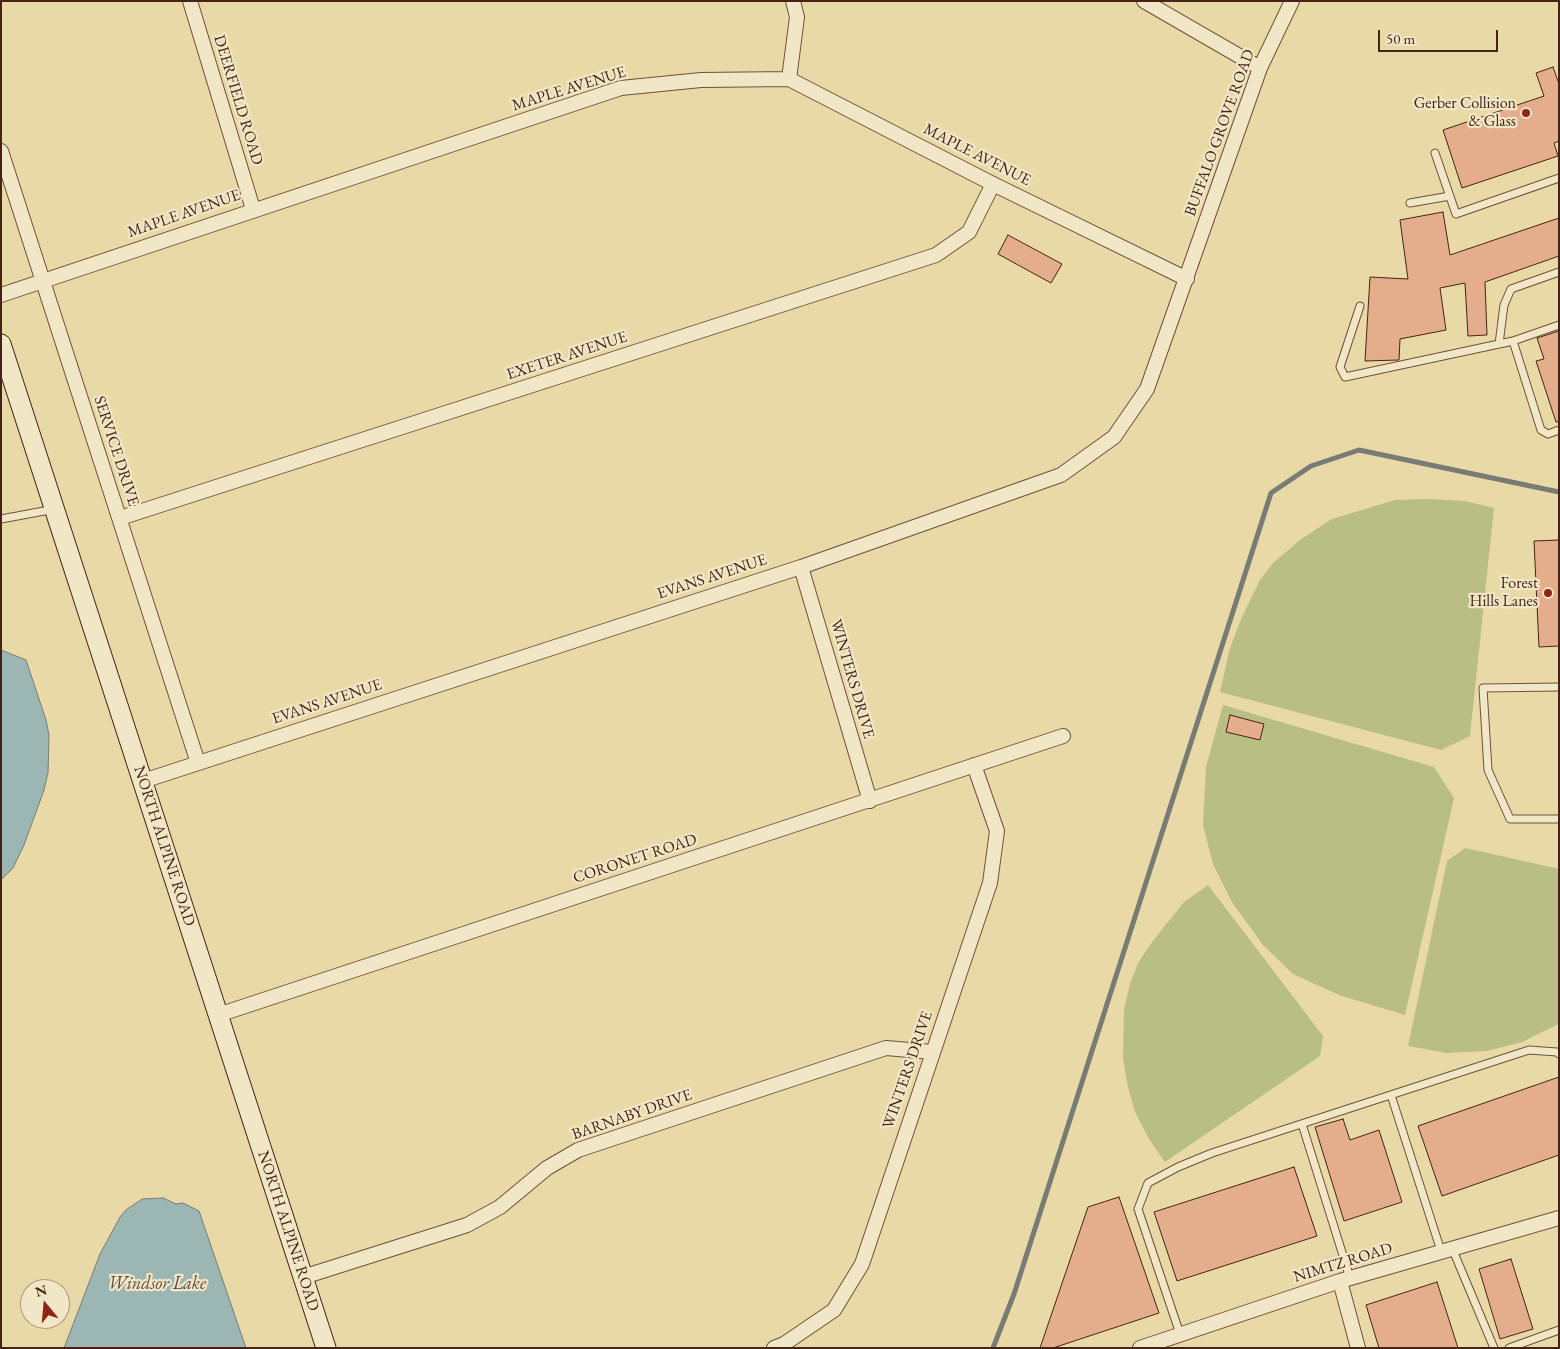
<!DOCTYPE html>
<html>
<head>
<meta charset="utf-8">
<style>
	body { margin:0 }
	#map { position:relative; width:1560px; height:1349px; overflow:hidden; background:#e9d9a7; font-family:"EB Garamond",serif }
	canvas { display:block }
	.frame { position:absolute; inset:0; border:2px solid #452417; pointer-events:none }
	.north { position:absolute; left:20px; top:1279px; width:50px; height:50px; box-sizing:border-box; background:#f1e6c6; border:1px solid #ac9880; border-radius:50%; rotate:343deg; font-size:14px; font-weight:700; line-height:20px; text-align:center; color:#452417 }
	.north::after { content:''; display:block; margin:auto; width:18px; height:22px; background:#8f2418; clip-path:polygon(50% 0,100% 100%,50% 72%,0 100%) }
	.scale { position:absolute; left:1378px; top:30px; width:120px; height:22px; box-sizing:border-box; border:2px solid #452417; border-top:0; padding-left:6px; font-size:15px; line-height:18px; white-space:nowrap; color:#452417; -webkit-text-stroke:4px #f1e6c6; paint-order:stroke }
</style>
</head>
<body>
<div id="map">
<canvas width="1560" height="1349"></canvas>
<div class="frame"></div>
<div class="north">N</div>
<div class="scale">50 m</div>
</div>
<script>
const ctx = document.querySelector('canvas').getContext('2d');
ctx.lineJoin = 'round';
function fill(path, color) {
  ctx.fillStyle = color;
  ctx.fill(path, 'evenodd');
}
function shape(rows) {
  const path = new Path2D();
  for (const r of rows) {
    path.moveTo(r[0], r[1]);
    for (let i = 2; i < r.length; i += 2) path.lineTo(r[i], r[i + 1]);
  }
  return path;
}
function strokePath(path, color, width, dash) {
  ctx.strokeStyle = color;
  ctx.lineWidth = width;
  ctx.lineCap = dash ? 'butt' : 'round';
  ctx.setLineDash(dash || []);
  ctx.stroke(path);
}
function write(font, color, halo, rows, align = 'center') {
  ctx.font = font + ' "EB Garamond",serif';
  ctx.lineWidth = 4.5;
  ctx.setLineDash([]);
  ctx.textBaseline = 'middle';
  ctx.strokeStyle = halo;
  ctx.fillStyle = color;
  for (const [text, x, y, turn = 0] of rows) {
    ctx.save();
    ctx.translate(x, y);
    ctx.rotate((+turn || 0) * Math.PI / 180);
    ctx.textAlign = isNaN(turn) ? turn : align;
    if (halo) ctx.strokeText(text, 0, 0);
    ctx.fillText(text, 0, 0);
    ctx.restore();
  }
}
const green = shape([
	[1429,499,1465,501,1494,508,1470,736,1441,750,1220,692,1230,648,1242,617,1260,580,1273,563,1300,540,1332,519,1395,500],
	[1223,705,1434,767,1454,798,1405,1015,1339,995,1293,974,1263,945,1232,902,1213,864,1203,825,1206,767],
	[1465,848,1559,869,1559,1024,1522,1042,1487,1051,1447,1053,1408,1046,1447,861],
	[1208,885,1323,1036,1320,1056,1165,1162,1149,1139,1135,1112,1128,1087,1123,1058,1124,1009,1130,984,1138,963,1152,942,1184,902]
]);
const water = shape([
	[1,650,26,660,46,720,49,735,48,773,44,790,24,845,13,868,1,880,1,650],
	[163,1198,176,1204,183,1203,199,1211,246,1348,64,1348,100,1254,120,1217,126,1210,142,1199,163,1198]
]);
const stream = shape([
	[993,1348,1014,1294,1271,493,1311,466,1359,450,1559,492]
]);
const building = shape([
	[1553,67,1559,84,1559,141,1554,143,1558,156,1462,188,1443,130,1544,96,1536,73,1553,67],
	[1443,212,1450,255,1559,218,1559,256,1485,282,1487,335,1468,336,1465,283,1440,288,1446,330,1400,339,1399,360,1365,361,1370,277,1408,279,1400,220,1443,212],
	[1008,235,1062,264,1051,283,998,254,1008,235],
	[1559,331,1559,422,1556,422,1536,361,1544,359,1537,338,1559,331],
	[1559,540,1559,646,1539,647,1534,541,1559,540],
	[1230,715,1264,724,1260,740,1226,732,1230,715],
	[1559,1077,1559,1155,1442,1196,1418,1126,1559,1077],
	[1343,1119,1350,1140,1379,1130,1402,1202,1344,1221,1315,1127,1343,1119],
	[1294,1167,1317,1236,1177,1281,1154,1212,1294,1167],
	[1119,1197,1159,1313,1053,1348,1040,1348,1088,1207,1119,1197],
	[1511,1259,1533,1329,1500,1339,1479,1269,1511,1259],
	[1437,1282,1458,1348,1379,1348,1366,1305,1437,1282]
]);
const lane = shape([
	[1435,153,1456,214,1559,178],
	[1410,203,1450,196],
	[1360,306,1340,367,1345,377,1513,341,1559,325],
	[1513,341,1541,430,1548,434,1559,430],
	[1499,344,1504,305,1511,289,1559,272],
	[1,519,55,509],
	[1559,687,1483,688,1488,770,1510,819,1559,819],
	[1391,1095,1441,1251],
	[1302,1124,1350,1278],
	[1452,1248,1494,1348],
	[1180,1334,1138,1209,1148,1183,1178,1167,1212,1153,1529,1050,1557,1052,1559,1054],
	[1509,1348,1559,1330]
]);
const street = shape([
	[190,1,253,209],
	[1144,1,1260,68],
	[789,79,797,17,793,1],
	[1,151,198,763],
	[1,295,621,88,701,80,789,79,993,184,1187,279],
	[120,518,936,255,969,232,993,184],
	[801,567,870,801],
	[143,781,801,567,1061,475,1114,437,1147,389,1260,68,1292,1],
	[218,1015,1063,736],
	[303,1277,467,1225,500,1207,547,1168,578,1150,886,1048,932,1052],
	[1340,1281,1358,1348],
	[774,1348,784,1344,834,1310,862,1264,990,883,997,831,974,765],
	[1140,1348,1340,1281,1559,1218]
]);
const secondary = shape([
	[1,344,326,1348]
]);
const markers = [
	[1526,113,5,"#8f2418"],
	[1548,593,5,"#8f2418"]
];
const streetNames = [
	["MAPLE AVENUE",569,89,-17],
	["DEERFIELD ROAD",238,100,73],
	["BUFFALO GROVE ROAD",1220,133,-70],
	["MAPLE AVENUE",977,155,27],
	["MAPLE AVENUE",184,214,-19],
	["EXETER AVENUE",567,356,-18],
	["SERVICE DRIVE",116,451,72],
	["EVANS AVENUE",712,577,-18],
	["WINTERS DRIVE",852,679,74],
	["EVANS AVENUE",327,702,-18],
	["NORTH ALPINE ROAD",164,846,72],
	["CORONET ROAD",635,859,-18],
	["WINTERS DRIVE",908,1070,-71],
	["BARNABY DRIVE",632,1115,-19],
	["NORTH ALPINE ROAD",288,1231,72],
	["NIMTZ ROAD",1343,1263,-17]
];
const poiNames = [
	["Gerber Collision",1516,104],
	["& Glass",1516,122],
	["Forest",1538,584],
	["Hills Lanes",1538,602]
];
const waterNames = [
	["Windsor Lake",157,1284]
];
fill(green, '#b9be85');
fill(water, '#9cb7b3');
strokePath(water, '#797c75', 1);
strokePath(stream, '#797c75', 5);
fill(building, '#e4ad8b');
strokePath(building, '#452417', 1);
strokePath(lane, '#6e513b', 9);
strokePath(street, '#6e513b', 16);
strokePath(secondary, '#452417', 21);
strokePath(lane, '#f1e6c6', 7);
strokePath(street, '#f1e6c6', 14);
strokePath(secondary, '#f1e6c6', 19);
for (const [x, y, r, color] of markers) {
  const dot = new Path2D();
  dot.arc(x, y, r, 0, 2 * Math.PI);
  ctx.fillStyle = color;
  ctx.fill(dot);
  strokePath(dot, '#f1e6c6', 2);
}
write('16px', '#452417', '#f1e6c6', streetNames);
write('16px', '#452417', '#f1e6c6', poiNames, 'right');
write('italic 18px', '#5b493e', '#f1e6c6', waterNames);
</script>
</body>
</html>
